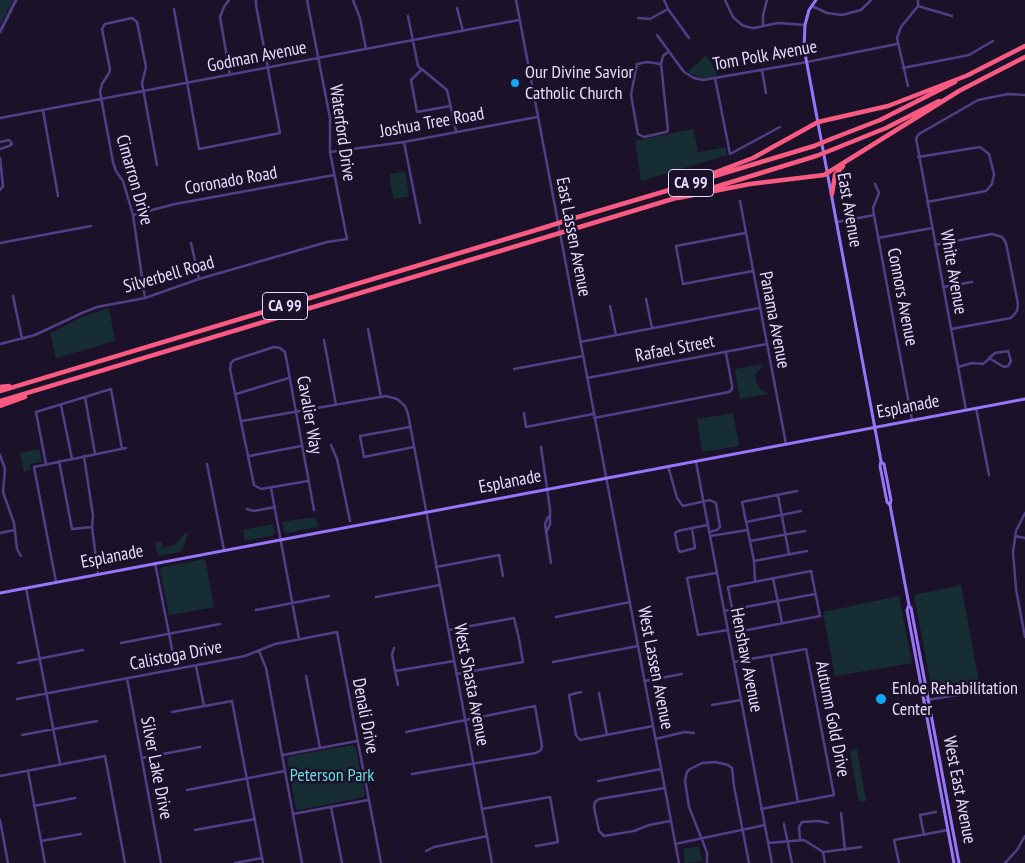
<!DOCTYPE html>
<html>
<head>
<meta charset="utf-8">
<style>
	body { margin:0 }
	canvas { display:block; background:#1b1129 }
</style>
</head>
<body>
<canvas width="1025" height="863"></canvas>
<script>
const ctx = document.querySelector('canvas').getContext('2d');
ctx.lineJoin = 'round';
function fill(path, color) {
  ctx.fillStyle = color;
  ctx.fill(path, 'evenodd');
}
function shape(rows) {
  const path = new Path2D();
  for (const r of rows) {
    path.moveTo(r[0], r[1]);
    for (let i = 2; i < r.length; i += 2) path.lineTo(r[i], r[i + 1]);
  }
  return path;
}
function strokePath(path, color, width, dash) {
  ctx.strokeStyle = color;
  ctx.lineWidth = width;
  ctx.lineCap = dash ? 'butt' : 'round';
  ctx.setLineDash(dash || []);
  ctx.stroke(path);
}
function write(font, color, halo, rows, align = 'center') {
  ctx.font = font + ' "PT Sans Narrow",sans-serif';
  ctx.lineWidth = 5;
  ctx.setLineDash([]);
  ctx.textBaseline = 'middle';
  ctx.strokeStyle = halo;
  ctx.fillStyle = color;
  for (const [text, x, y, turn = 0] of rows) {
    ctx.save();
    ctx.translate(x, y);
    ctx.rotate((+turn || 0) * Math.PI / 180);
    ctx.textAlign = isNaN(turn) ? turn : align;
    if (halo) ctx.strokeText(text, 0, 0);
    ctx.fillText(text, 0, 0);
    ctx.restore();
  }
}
const green = shape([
	[0,0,13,0,0,26],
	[706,55,718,75,705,79,698,77,688,72],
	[693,129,698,152,726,147,727,155,641,181,635,141],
	[405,171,409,196,394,199,390,182,390,174],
	[109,308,115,341,56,358,50,333,82,317],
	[764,364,755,375,756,382,760,389,769,394,740,399,735,369],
	[733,413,739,446,702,452,697,419],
	[39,449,42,462,30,464,31,470,24,472,20,453],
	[314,517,319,525,316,527,287,533,284,531,282,522],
	[273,524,275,532,273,535,245,541,243,530],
	[189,532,181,552,158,556,155,542,162,541,163,548,175,545,185,533],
	[205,559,214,607,169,615,160,570,163,567],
	[961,585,979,682,932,691,914,595],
	[899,596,912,663,835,676,823,612],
	[353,745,356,748,365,794,363,797,299,810,296,809,287,758,290,756],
	[857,749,866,801,859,802,850,751],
	[699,846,702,861,685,863,683,849]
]);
const stream = shape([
	[394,825,402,863]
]);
const minor = shape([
	[229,0,224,7,220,17,230,75],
	[353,0,360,18,366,49],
	[516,0,679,863],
	[664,0,668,9,689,38],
	[725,0,733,17,742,25,748,27,754,28,778,23,805,25],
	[812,6,827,13,842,15,861,10,871,0],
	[918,6,952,16],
	[457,8,463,31],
	[174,9,199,149,280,133,256,5,256,0],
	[408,16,418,66,447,90,456,131],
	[638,18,650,19,668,9],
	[763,26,763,15,767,0],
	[657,35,684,72,694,78,703,80,807,62,897,44],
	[661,64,647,62,637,64,635,74,631,95,638,134,644,137,666,132,668,130,661,64,663,56,669,51],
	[903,68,969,55,993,41],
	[421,70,411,80,417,112,450,106],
	[762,70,766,93],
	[715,78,730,154,780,127],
	[908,86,897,38,901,27,918,6,918,0],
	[43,110,58,196],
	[0,118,519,20],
	[0,142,9,140,12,144,9,146,0,149],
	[404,142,420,223],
	[330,152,404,142,537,117],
	[918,157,980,147,989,154,994,174,992,184,986,191,927,202],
	[0,158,3,186,0,190],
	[875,184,879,193,873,208,874,215,912,420],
	[740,201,786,444],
	[133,215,175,204,334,175],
	[837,222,874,215],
	[745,233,676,246,683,284,753,271],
	[878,238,932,228],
	[0,243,91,226],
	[191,243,199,279],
	[935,245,992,234,1002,237,1006,243,1018,304,1017,311,1011,318,951,329],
	[943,287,972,282],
	[13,296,22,339],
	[145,298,133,215,123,181,116,171,113,162,100,92,102,84,109,73,110,69,102,29,105,24,132,18,137,22,146,67,142,83,157,165],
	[646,299,652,328],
	[610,306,616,335],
	[368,329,381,397],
	[324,340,336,405],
	[580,342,759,308],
	[0,344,35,335,82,313,97,307,145,298,199,279,327,242,347,239,330,152,330,118,307,0],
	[1008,351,1011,361,1008,366,1004,367,989,358,995,353,1008,351],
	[958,367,972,363,983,364,989,359],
	[514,369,583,356],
	[587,378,767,344],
	[236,394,289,378],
	[85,397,95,454],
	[61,405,72,459],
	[976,408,989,475],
	[966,410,916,138,919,134,978,100,1008,94,1025,95],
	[524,413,526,427,593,414],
	[594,418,729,392,732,389,732,385,726,353],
	[242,421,386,396,397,399,405,406,408,414,492,863],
	[410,427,360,436,364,457,414,447],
	[331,445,337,459,350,521],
	[541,447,550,509,550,524,546,533],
	[0,455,5,469,3,492,14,523,17,549,21,556],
	[84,456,93,516,92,527,98,574],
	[249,456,301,446],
	[59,461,72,529,92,527],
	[696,462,772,863],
	[46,464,36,412,111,389,122,449],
	[207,464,224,550],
	[668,466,677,498,683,506,710,500,716,503,720,527,717,530,709,532],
	[308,481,261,489,254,485,230,369,231,363,234,360,274,347,280,348,285,352,314,510],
	[271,488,299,639],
	[778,495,789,554],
	[247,509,254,511,275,507],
	[1025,513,1016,531,1013,552,1016,589,1025,637],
	[548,517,545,524,551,563],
	[746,522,801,511],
	[692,528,695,548,680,552,678,549,675,533,678,531,692,528],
	[692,528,708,525],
	[0,533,15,530],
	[710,536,748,530],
	[1015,536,1025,538],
	[750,541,805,531],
	[754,561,807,551],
	[155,563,176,669],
	[436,567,499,555,503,576],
	[716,573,687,578,698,635,728,630],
	[773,578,782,623],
	[755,581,754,561,742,502,797,491],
	[56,582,34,467,126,448],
	[26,588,60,764],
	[376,597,440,585],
	[256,610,329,596],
	[724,611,815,594],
	[556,617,630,602],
	[449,630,514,618,519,639,523,662,456,674],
	[737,632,820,616,811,571,728,587,737,635],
	[121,643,220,624],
	[394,648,392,655,398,685],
	[259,651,266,668,302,863],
	[771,656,798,802],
	[553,662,638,646],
	[734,662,806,649,834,795,761,809],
	[18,663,83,650],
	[196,666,204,706],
	[395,671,454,661],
	[306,676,320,748],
	[127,678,161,863],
	[644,681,682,674],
	[581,692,569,695,576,735,580,740,653,726],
	[599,693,607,735],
	[17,699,245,656,275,644,337,632,381,863],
	[926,700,964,694,971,690],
	[712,705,741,700],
	[172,712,232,701,263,863],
	[406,732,535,706,542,746,541,750,536,753,412,774],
	[22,735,97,721],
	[655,739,685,732,694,733],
	[283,755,357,741],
	[142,758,200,747],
	[28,771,45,863],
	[0,776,105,756,125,863],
	[598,781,661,769],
	[665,788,599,799,595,802,594,807,599,831,604,836,634,831,649,825,670,821],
	[187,790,285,771],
	[34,806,75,798],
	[331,807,342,863],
	[482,809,550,797,558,842,536,846],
	[841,813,845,850],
	[293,814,368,800],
	[0,820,8,863],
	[784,824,792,863],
	[195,830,255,819],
	[924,835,920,815,936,812],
	[800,839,799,827,802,822,819,821,828,823],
	[41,841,81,834],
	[768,843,804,840,823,852,825,863],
	[675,844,765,825],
	[426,851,434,847,487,836],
	[823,852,861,847],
	[235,863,262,858],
	[707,863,707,853,703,842,689,807,685,781,687,772,690,769,702,763,715,762,728,765,732,768,734,786,749,863],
	[899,863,894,840,948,830],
	[1005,863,1017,850,1025,836]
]);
const tertiary = shape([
	[0,32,16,0]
]);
const secondary = shape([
	[816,0,809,10,805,25,804,48,876,434,881,461,880,466,887,502,890,505],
	[881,462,884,464,891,500,890,505,909,605,907,610,954,863],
	[0,593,1025,399],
	[909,606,911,608,959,863]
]);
const motorway = shape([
	[968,75,1025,46],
	[957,92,1025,57],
	[831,139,880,120,955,82],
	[834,149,886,128,939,101],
	[708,178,814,146],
	[692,183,695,180,753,158,818,122,888,106,971,74],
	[699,192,816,156],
	[832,194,835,175,843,166],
	[678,198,750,184,824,175,959,91],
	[568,220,693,183],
	[570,230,679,197],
	[0,387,9,386],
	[0,391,546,227],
	[0,401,550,236],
	[0,406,25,397]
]);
const motorwayBridge = shape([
	[814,146,831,139],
	[816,156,834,149],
	[546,227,568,220],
	[550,236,570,230]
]);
const markers = [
	[515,83,5,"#0ea9f6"],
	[881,699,6,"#0ea9f6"]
];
const shields = [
	[691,183,45],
	[285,306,45]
];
const shieldNames = [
	["CA 99",691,183],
	["CA 99",285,306]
];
const streetNames = [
	["Tom Polk Avenue",765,56,-10],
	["Godman Avenue",257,57,-11],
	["Joshua Tree Road",432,123,-10],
	["Waterford Drive",342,133,82],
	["Cimarron Drive",134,180,74],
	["Coronado Road",231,181,-10],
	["East Avenue",849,210,80],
	["East Lassen Avenue",573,237,79],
	["White Avenue",953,272,80],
	["Silverbell Road",169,275,-16],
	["Connors Avenue",902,297,79],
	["Panama Avenue",774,320,79],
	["Rafael Street",675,349,-11],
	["Esplanade",908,407,-11],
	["Cavalier Way",309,415,80],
	["Esplanade",510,482,-11],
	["Esplanade",112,557,-11],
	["Calistoga Drive",176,656,-11],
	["Henshaw Avenue",746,660,79],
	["West Lassen Avenue",655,668,79],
	["West Shasta Avenue",471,685,79],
	["Denali Drive",365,716,79],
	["Autumn Gold Drive",832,719,79],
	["Silver Lake Drive",156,768,79],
	["West East Avenue",959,790,79]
];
const poiNames = [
	["Our Divine Savior",525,73],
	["Catholic Church",525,94],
	["Enloe Rehabilitation",892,689],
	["Center",892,710]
];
const parkNames = [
	["Peterson Park",332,776]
];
fill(green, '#152d33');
strokePath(stream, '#0d1446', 1);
strokePath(minor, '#523e86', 2.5);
strokePath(tertiary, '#523e86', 3);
strokePath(secondary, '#9875fa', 3);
strokePath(motorway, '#f95a81', 4.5);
strokePath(motorwayBridge, '#f95a81', 4.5);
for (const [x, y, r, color] of markers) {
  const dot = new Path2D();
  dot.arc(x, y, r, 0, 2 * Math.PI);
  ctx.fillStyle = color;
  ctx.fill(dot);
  strokePath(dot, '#1b1129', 2);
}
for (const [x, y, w] of shields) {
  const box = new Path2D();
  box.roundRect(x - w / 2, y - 13.5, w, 27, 4);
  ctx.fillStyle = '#1b1129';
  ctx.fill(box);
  strokePath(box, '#e7dbfe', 1);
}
write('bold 16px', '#e7dbfe', null, shieldNames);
write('18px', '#e7dbfe', '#1b1129', streetNames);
write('18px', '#e7dbfe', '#1b1129', poiNames, 'left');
write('18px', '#68dcdb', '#1b1129', parkNames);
</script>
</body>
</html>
